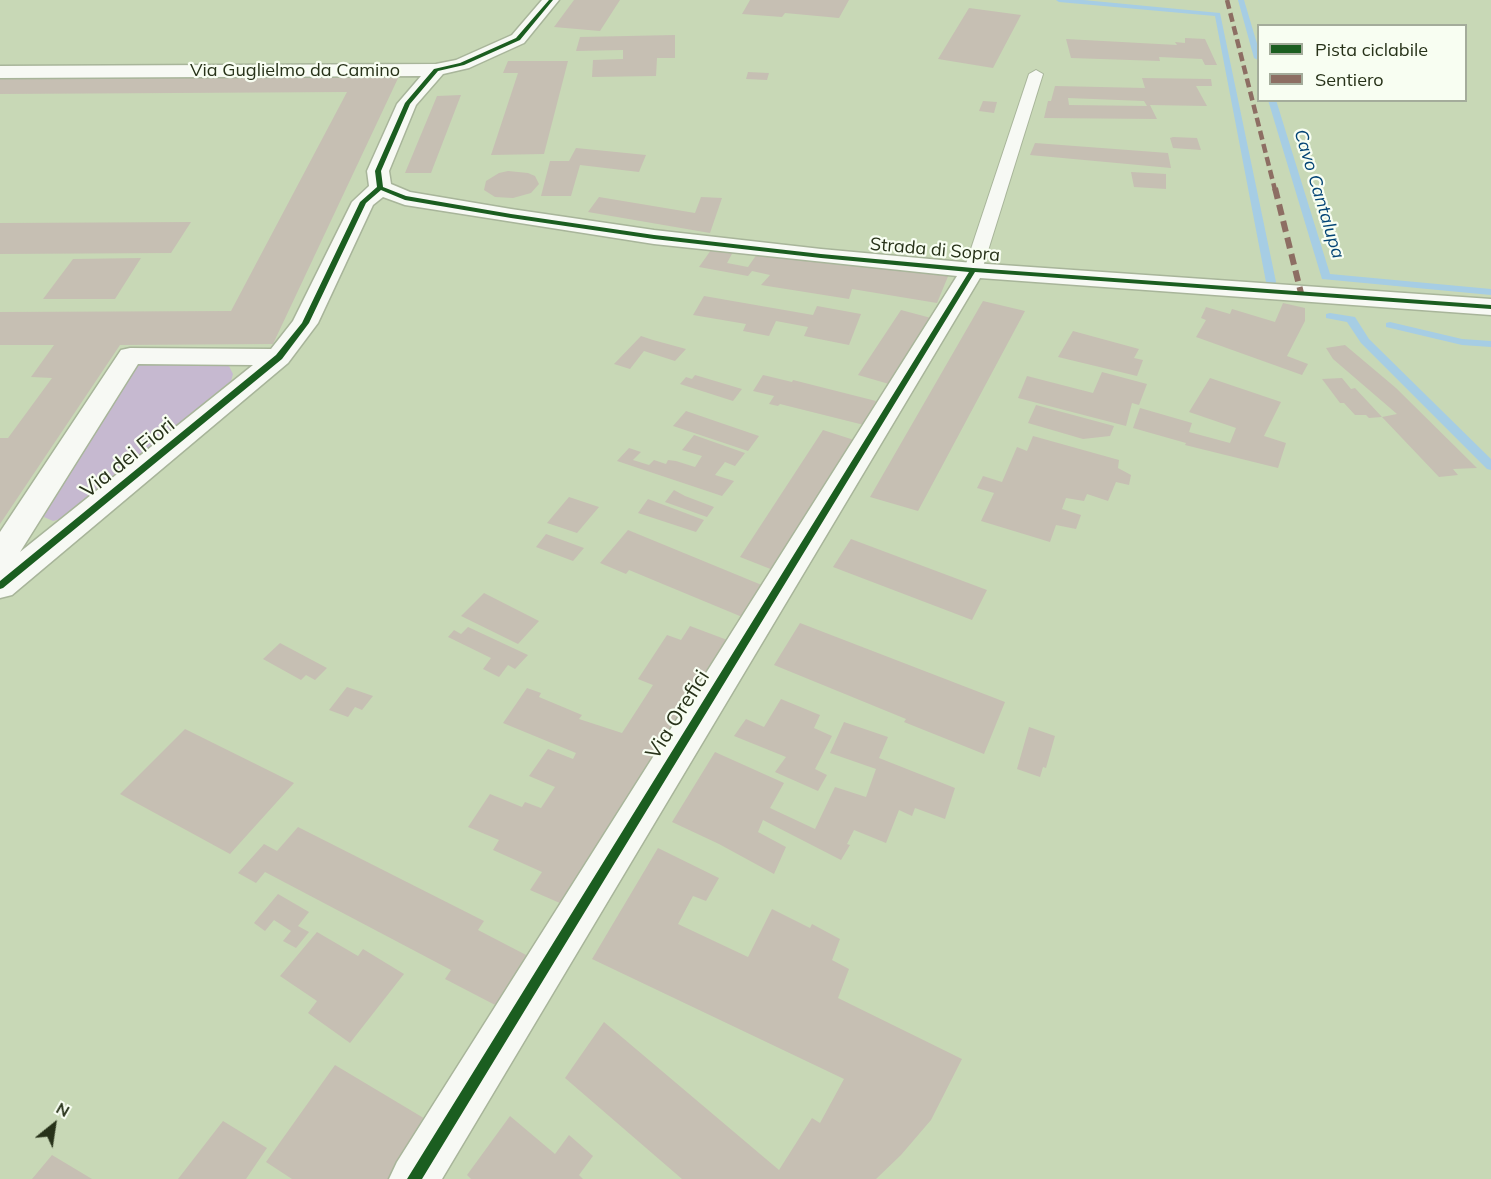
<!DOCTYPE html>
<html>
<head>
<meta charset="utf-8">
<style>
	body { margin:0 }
	#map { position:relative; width:1491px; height:1179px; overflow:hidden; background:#c8d8b6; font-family:Mulish,sans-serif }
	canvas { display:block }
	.legend { position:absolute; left:1257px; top:24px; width:210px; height:78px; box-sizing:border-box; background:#f8fef2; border:2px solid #a4ac9b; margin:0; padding:8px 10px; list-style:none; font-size:18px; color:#273219 }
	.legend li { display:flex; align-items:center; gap:12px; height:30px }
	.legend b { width:30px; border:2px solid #a4ac9b }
	.north { position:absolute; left:24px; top:1095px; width:60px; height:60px; -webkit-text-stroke:4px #f8fef2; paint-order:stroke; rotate:30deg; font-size:16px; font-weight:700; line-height:24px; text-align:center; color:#273219 }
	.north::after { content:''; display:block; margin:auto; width:21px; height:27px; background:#273219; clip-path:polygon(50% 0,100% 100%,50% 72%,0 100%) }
</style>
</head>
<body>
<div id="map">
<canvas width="1491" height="1179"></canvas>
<ul class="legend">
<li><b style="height:8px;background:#1b5e20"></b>Pista ciclabile</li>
<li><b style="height:8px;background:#8d6e63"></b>Sentiero</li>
</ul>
<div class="north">N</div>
</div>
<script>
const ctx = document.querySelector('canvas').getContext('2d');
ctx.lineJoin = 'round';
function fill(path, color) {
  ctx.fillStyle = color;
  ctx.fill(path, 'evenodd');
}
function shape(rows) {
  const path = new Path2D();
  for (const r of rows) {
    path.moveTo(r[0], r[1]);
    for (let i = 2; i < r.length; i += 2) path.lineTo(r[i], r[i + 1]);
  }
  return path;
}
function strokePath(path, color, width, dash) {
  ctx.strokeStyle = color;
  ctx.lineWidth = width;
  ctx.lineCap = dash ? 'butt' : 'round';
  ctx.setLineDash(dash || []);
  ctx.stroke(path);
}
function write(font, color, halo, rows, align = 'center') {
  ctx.font = font + ' Mulish,sans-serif';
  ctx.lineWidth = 4.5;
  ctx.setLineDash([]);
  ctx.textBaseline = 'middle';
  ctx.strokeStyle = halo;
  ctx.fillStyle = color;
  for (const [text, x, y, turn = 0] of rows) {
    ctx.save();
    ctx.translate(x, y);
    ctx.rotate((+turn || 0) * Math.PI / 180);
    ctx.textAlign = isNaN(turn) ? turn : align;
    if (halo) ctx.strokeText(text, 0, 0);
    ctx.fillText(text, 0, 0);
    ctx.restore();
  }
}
const green = shape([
	[144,361,219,363,229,366,233,374,231,381,64,518,53,521,44,517,42,512,133,369]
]);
const stream = shape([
	[1056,0,1083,0,1220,13,1276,282,1275,284,1271,285,1266,282,1215,16,1059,2,1056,0],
	[1238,0,1244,0,1258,47,1258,60,1254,58,1238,0],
	[1268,100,1276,100,1330,274,1491,289,1491,295,1322,279,1268,100],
	[1330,313,1355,317,1369,339,1491,459,1491,470,1487,469,1361,343,1347,322,1326,318,1326,314,1330,313],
	[1390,322,1462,339,1491,341,1491,347,1462,345,1386,327,1386,323,1390,322]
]);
const building = shape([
	[574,0,620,0,600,31,554,27],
	[750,0,849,0,839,18,785,13,782,17,742,14],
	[969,8,1021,15,993,68,938,59],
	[675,35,675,58,657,58,656,76,592,77,593,60,623,59,623,50,576,51,580,37],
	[1185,38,1205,39,1217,65,1205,65,1202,59,1159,57,1160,61,1071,58,1066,39,1177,45,1175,42,1185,43],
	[508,61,568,61,544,154,491,155,518,73,503,73],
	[748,72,769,73,767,80,746,79],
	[400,74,273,344,120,345,0,524,0,438,8,438,52,378,31,377,54,345,0,345,0,312,231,311,347,92,0,94,0,75],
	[1142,78,1211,79,1212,86,1196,86,1207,106,1150,105,1157,119,1044,118,1048,101,1051,101,1055,86,1145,88],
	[1068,98,1144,101,1147,106,1069,105],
	[461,95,431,173,405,173,437,96],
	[983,101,997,102,994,113,979,111],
	[1173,137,1197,138,1201,150,1173,148,1170,138],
	[1035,143,1168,153,1171,168,1030,155],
	[576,148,646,155,639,172,580,165,571,196,541,196,550,161,569,161],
	[508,171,528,173,535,176,539,184,531,193,513,198,495,197,484,190,486,181,499,173],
	[1131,172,1166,174,1166,189,1134,187],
	[599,197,695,213,701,197,722,198,710,233,588,212],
	[191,222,171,253,0,254,0,223],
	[711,250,733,252,727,263,748,267,757,254,949,274,937,303,852,289,849,299,761,285,770,275,752,271,748,276,699,267],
	[141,258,115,299,43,299,73,259],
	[704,296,813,315,817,306,861,314,849,345,804,336,808,327,776,321,769,336,743,331,746,324,693,315],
	[983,301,1025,311,918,511,870,497],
	[1283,303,1305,308,1305,321,1287,356,1308,364,1302,375,1196,337,1206,320,1201,318,1206,307,1230,314,1232,309,1275,322],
	[901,310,931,318,889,384,858,375],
	[1073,331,1139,349,1134,358,1143,360,1137,376,1058,357],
	[641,336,653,340,686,349,675,361,644,351,630,369,614,364],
	[1345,345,1396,388,1477,468,1453,469,1458,475,1439,477,1382,417,1397,414,1333,359,1326,348],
	[1102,372,1147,384,1139,405,1132,403,1126,426,1018,398,1027,376,1093,393],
	[695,375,742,389,733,401,680,384,686,377,692,379],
	[763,375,792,382,793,380,876,401,864,425,780,404,778,406,769,404,774,396,753,391],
	[1210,378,1281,402,1264,436,1286,443,1278,468,1185,445,1186,443,1133,428,1140,408,1192,423,1189,432,1230,443,1236,428,1189,412],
	[1342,378,1351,389,1355,388,1382,417,1369,418,1366,415,1355,415,1344,403,1340,403,1322,379],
	[1036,405,1114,426,1110,436,1083,439,1028,423],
	[686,411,759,436,748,451,673,426],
	[823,430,854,440,773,570,740,557],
	[694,435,745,453,735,466,725,462,715,475,734,481,722,496,617,461,629,448,641,452,633,460,649,465,654,460,666,464,668,460,676,461,695,467,702,456,682,450],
	[1033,436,1119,460,1118,468,1131,475,1129,485,1116,482,1108,501,1087,494,1084,501,1066,498,1062,509,1081,515,1076,529,1056,525,1050,542,981,521,994,493,977,488,983,476,1002,482,1017,447,1027,451],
	[674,490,685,496,714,507,707,517,665,502],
	[569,497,599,507,577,533,547,523],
	[648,499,704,520,696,532,638,513],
	[628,530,769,588,747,619,629,570,626,574,600,563],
	[546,534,584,548,573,561,536,547],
	[851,539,987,590,972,620,833,567],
	[484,593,539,621,518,644,461,616],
	[800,623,1005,702,984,754,904,722,906,719,774,665],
	[690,626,730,641,569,907,530,890,542,872,493,850,499,840,468,827,490,794,522,807,525,802,541,808,555,787,529,776,548,749,573,759,576,753,503,723,527,688,541,693,539,697,582,715,579,719,622,733,653,685,638,679,667,635,681,640],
	[468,627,528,655,515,669,508,665,499,677,483,669,491,658,448,637,454,630,461,634],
	[280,643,327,668,315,680,306,675,301,680,263,659],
	[347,687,373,696,362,710,355,707,348,717,329,710],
	[781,699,820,715,814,728,832,736,815,769,827,775,818,791,775,772,786,757,734,736,746,719,764,727],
	[844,722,888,737,879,758,955,788,945,819,915,808,912,816,899,810,886,843,854,830,847,844,850,845,841,860,763,820,758,832,786,847,774,874,719,844,672,822,715,752,784,783,770,808,815,829,835,787,866,797,876,769,830,753],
	[1029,727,1055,736,1046,768,1043,767,1040,777,1017,769],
	[185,729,294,783,230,854,120,794],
	[298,827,484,921,478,930,530,957,499,1007,445,979,451,970,265,872,256,883,238,873,264,844,277,851],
	[658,848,719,878,706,901,693,896,678,924,748,957,772,909,810,928,812,924,840,939,832,960,849,969,838,998,962,1059,931,1120,901,1155,876,1179,682,1179,565,1078,604,1022,779,1170,812,1118,820,1123,844,1079,592,959],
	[278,894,309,912,298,926,309,932,296,948,283,941,291,931,274,920,265,931,254,923],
	[317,932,358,956,363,949,404,974,350,1043,308,1013,317,1001,280,976],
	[335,1065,432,1123,397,1179,292,1179,266,1162],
	[510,1116,555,1154,569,1135,593,1156,579,1175,583,1179,471,1179,467,1175],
	[223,1121,267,1148,246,1179,178,1179],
	[52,1155,92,1179,32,1179]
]);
const lane = shape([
	[1036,70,1043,74,982,270,980,274,966,274,964,270,1029,74,1036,70]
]);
const street = shape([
	[542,0,559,0,524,43,469,68,443,74,416,105,389,171,391,184,410,192,511,209,654,230,821,249,973,263,1491,299,1491,315,980,278,442,1179,389,1179,397,1162,957,276,654,244,405,205,383,197,373,205,318,323,288,363,12,595,0,598,0,532,121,350,130,348,271,349,293,321,352,202,369,186,367,171,397,104,421,76,0,78,0,66,436,64,456,60,512,35,542,0],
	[138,364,253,365,20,552,138,364]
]);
const quietFar1 = shape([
	[1227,0,1275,190]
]);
const quiet = shape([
	[1275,188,1301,293]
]);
const cycleway = shape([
	[549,0,553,0,520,40,464,65,438,71,410,104,381,171,383,187,406,196,511,214,654,235,821,254,973,268,1491,305,1491,309,975,272,422,1179,407,1179,969,272,821,258,654,239,511,218,405,200,381,190,366,203,309,323,282,359,3,588,0,589,0,581,276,355,302,323,360,202,377,187,375,171,405,103,434,69,460,63,516,38,549,0]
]);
const farStreetnames = [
	["Via Guglielmo da Camino",295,71],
	["Strada di Sopra",935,250,5]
];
const farWaternames = [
	["Cavo Cantalupa",1319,194,73]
];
const streetNames = [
	["Via dei Fiori",128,458,-39],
	["Via Orefici",678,715,-58]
];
fill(green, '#c6b9d0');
fill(stream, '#a6cde4');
fill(building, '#c6bfb3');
strokePath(lane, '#a8b59a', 2);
strokePath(street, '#a8b59a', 3);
fill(lane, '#f7f9f4');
fill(street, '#f7f9f4');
strokePath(quietFar1, '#8d6e63', 4.5, [9, 4.5]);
strokePath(quiet, '#8d6e63', 6, [11, 6]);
fill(cycleway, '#1b5e20');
write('18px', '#273219', '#f8fef2', farStreetnames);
write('italic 18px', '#034475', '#f8fef2', farWaternames);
write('21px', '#273219', '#f8fef2', streetNames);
</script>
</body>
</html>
